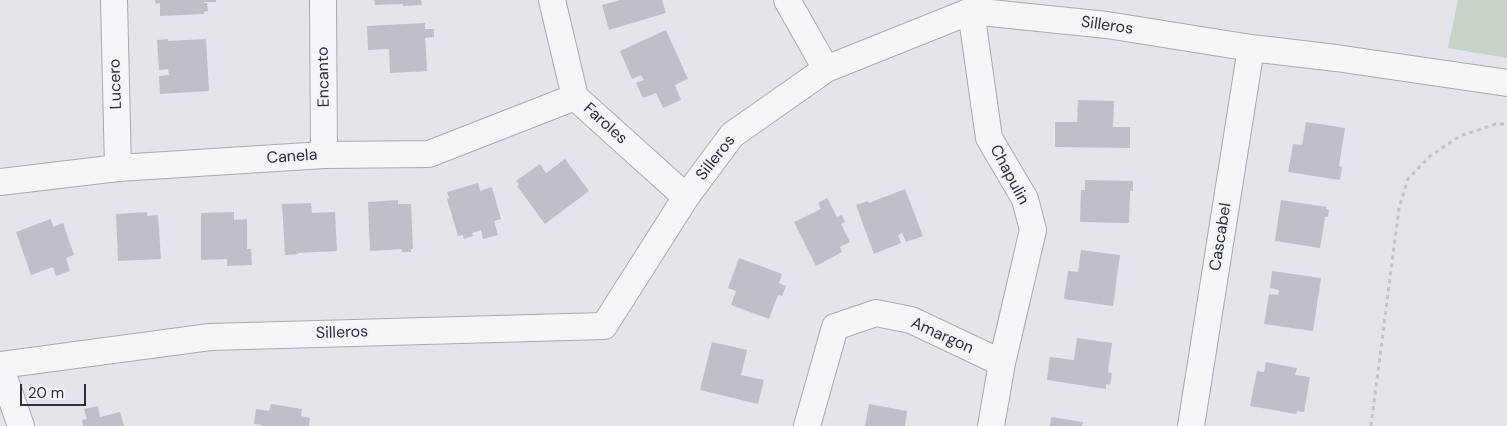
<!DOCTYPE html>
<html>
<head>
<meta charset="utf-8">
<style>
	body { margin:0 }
	#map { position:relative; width:1507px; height:426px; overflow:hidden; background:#e4e4ea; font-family:"DM Sans",sans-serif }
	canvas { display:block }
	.scale { position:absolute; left:20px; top:384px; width:66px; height:22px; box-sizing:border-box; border:2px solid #2d2e41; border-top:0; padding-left:6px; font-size:15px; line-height:18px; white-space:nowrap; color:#2d2e41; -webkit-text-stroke:4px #f3f4f8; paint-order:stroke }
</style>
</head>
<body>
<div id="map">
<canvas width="1507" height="426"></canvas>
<div class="scale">20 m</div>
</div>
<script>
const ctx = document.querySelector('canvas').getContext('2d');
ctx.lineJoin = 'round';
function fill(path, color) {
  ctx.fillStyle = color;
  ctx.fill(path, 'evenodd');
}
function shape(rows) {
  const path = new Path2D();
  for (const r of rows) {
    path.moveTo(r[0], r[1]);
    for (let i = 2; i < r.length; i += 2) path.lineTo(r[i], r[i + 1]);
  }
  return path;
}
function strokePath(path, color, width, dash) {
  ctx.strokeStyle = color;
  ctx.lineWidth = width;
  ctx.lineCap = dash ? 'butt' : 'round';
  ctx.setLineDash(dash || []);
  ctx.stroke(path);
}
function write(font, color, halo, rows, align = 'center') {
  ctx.font = font + ' "DM Sans",sans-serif';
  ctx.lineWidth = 4.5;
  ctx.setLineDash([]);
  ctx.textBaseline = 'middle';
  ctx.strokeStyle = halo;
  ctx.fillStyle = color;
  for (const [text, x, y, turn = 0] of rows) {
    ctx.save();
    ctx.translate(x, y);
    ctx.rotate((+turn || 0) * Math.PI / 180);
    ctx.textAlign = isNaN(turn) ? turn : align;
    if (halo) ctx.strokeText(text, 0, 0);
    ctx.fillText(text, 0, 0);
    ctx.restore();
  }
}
const green = shape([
	[1458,0,1507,0,1507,58,1448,48]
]);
const building = shape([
	[155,0,216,0,216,2,204,2,204,3,207,3,208,11,204,12,204,14,160,16,160,3,156,4],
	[374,0,421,0,422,5,403,6,403,4,375,5],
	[620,0,662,0,666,13,609,30,602,5],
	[425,23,425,29,434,29,434,37,425,38,427,71,390,73,389,49,368,50,367,26],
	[666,30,688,79,675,85,681,100,663,108,656,93,643,98,636,83,644,80,641,75,632,79,620,51],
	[168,39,168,41,206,39,209,91,160,94,159,76,169,75,168,69,159,70,157,40],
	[1078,100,1114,101,1113,127,1130,127,1130,148,1055,147,1055,122,1077,122],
	[1306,122,1345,128,1339,166,1342,167,1340,180,1288,172,1293,144,1302,145],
	[565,159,589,191,545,224,517,186,519,184,516,181,540,164,546,173],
	[1085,180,1133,181,1133,191,1130,191,1129,223,1080,222,1081,190,1085,190],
	[478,183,480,191,492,187,501,219,494,221,498,235,483,239,481,230,472,233,473,236,464,239,463,235,458,236,447,199,449,198,447,192],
	[905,189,923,236,906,242,902,233,898,235,901,243,874,254,856,205,868,201,869,203],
	[827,198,837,217,842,215,845,222,841,224,850,242,840,247,842,252,816,266,794,222,821,209,818,203],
	[398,200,398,204,411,204,413,249,411,249,411,252,402,252,402,249,370,251,368,202],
	[1281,200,1327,207,1326,209,1329,210,1328,217,1325,217,1320,248,1275,241],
	[311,203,312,213,335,212,337,251,298,253,298,254,285,255,282,204],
	[147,212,147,216,158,215,161,259,118,261,116,214],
	[234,212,234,220,247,219,247,249,251,249,252,265,227,266,227,259,201,260,201,213],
	[51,219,53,227,63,223,74,255,66,258,70,271,56,276,53,267,31,275,16,232],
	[1081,250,1120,255,1113,306,1064,299,1068,271,1078,272],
	[739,258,782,274,779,283,786,286,782,296,778,295,769,319,731,305,736,291,728,288],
	[1272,271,1321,278,1313,331,1264,324,1269,294,1278,295,1279,290,1270,288],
	[1077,338,1112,343,1108,372,1112,373,1110,385,1106,384,1106,389,1047,380,1050,357,1074,360],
	[712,342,747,350,741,375,764,380,758,404,700,390],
	[1266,362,1297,368,1295,375,1310,377,1304,412,1297,411,1296,414,1250,406,1257,371,1264,372],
	[271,404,302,409,301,416,310,418,309,426,262,426,262,425,254,424,256,409,269,411],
	[869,404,907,411,905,426,865,426],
	[98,406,100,417,120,412,124,426,83,426,82,420,87,419,84,409],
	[1051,417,1083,422,1082,426,1050,426]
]);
const path = shape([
	[1371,426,1399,208,1408,179,1430,156,1460,136,1496,124,1507,124]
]);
const minor = shape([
	[114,0,118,168],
	[323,0,324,155],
	[552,0,575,97,686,197],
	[787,0,826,69],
	[971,11,989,138,1025,199,1033,230,1002,363,991,426],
	[0,182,118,168,324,155,429,154,575,97],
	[0,365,210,337,604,326,686,197,732,135,826,69,971,11,1107,25,1251,48,1336,58,1507,83],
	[0,366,21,426],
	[807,426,835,327,876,313,911,320,1002,363],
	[1191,426,1251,48]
]);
const streetNames = [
	["Silleros",1107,26,8],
	["Encanto",324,77,-91],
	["Lucero",116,84,-92],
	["Faroles",605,124,42],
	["Canela",292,157,-4],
	["Silleros",716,158,-52],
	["Chapulin",1009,175,62],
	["Cascabel",1221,237,-81],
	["Silleros",342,333,-2],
	["Amargon",942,336,24]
];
fill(green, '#c6d3c6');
fill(building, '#bebfc9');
strokePath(minor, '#a9aab4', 28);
strokePath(path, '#c2c2c9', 3, [4, 4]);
strokePath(minor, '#f6f6f9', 26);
write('16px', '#2d2e41', '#f3f4f8', streetNames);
</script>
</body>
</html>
